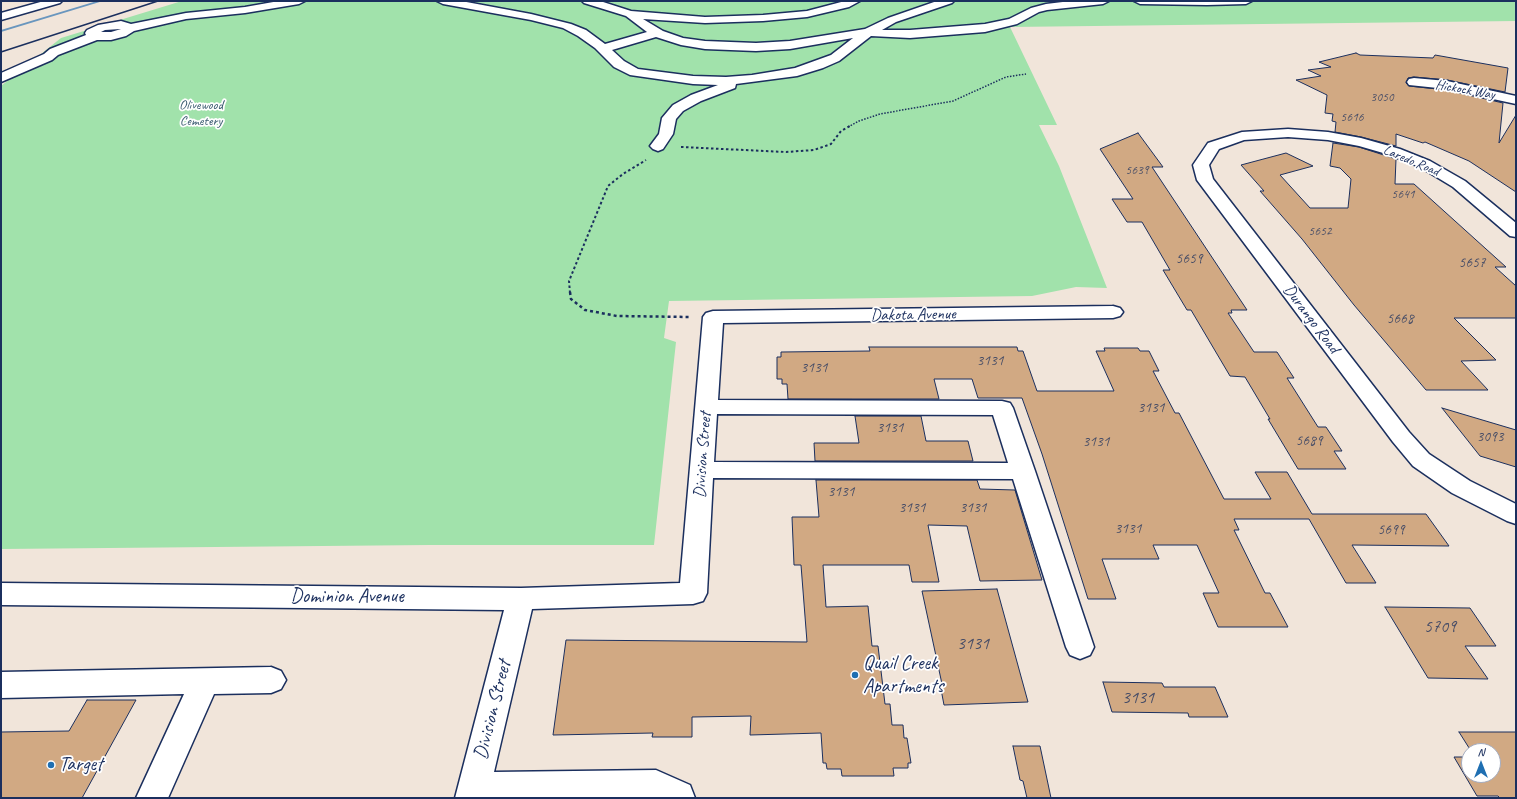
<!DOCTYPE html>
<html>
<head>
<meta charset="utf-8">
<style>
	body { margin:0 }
	#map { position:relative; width:1517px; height:799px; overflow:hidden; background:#f1e5da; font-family:Caveat,sans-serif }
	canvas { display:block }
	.frame { position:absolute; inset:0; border:2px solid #1b2f5e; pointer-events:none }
	.north { position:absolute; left:1461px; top:743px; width:40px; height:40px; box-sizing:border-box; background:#fff; border:1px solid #a4acbf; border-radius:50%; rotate:0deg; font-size:11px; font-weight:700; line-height:16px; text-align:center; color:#1b2f5e }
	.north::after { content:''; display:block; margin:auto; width:14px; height:18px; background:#1f6fb2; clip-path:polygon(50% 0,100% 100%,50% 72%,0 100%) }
</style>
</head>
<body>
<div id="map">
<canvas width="1517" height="799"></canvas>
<div class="frame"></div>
<div class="north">N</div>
</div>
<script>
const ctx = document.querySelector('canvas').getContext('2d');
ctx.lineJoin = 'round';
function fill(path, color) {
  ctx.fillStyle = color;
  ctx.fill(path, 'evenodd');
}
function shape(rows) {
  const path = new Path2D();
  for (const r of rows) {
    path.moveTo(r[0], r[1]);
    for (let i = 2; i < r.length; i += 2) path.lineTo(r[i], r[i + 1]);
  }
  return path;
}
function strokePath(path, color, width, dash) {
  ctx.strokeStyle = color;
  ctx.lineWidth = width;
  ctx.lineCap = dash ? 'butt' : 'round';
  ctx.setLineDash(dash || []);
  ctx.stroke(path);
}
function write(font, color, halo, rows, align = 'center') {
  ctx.font = font + ' Caveat,sans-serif';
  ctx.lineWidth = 3.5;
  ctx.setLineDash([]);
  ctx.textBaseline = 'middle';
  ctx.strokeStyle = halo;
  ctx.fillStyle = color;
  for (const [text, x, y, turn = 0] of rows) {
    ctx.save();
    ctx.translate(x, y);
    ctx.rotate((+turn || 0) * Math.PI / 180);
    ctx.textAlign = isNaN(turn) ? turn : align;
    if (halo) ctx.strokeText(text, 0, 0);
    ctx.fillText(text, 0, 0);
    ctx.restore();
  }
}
const green = shape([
	[182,1,1516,1,1516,21,1010,27,1057,125,1039,125,1059,166,1107,288,1076,287,1032,296,669,301,664,338,676,342,654,545,429,545,1,549,1,86,61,38]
]);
const stream = shape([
	[97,1,103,1,1,32,1,30,97,1]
]);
const building = shape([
	[1356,53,1360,55,1433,58,1435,55,1508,68,1505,92,1447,80,1414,77,1408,78,1406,83,1409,86,1447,90,1503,103,1499,143,1516,115,1516,192,1469,161,1425,142,1423,143,1396,134,1396,146,1361,137,1335,132,1336,122,1332,121,1333,114,1325,113,1327,95,1296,80,1321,76,1308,70,1331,67,1319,62,1356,53],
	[1138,133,1163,167,1152,167,1247,310,1231,310,1232,313,1228,313,1254,352,1277,352,1294,378,1287,378,1318,427,1326,427,1342,451,1334,451,1346,469,1298,469,1268,419,1270,419,1245,377,1230,376,1191,310,1187,310,1163,270,1170,270,1142,222,1127,222,1112,199,1133,199,1100,149,1138,133],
	[1333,143,1359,147,1396,159,1395,184,1414,184,1506,267,1495,267,1516,286,1516,318,1454,318,1496,360,1461,361,1488,390,1426,390,1354,305,1302,239,1260,191,1264,191,1241,165,1286,153,1313,166,1280,175,1310,208,1348,208,1351,179,1340,168,1330,166,1333,143],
	[869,347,1017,347,1018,351,1023,351,1037,391,1114,391,1096,351,1105,351,1104,348,1138,348,1140,351,1149,351,1159,371,1153,371,1175,413,1179,413,1224,499,1271,499,1255,472,1287,472,1312,514,1426,514,1449,546,1352,545,1376,583,1346,583,1309,519,1234,519,1239,530,1234,530,1265,593,1270,593,1288,627,1218,627,1203,593,1219,593,1197,545,1153,545,1159,559,1102,559,1116,599,1088,599,1042,454,1022,398,978,398,972,379,934,379,939,399,788,399,787,384,782,384,782,379,777,379,777,357,781,357,781,352,870,351,869,347],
	[1442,408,1516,430,1516,467,1480,456,1442,408],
	[855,416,921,416,926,441,968,441,973,461,815,461,814,443,859,443,855,416],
	[816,480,977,480,980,489,1015,490,1042,580,980,581,967,526,928,525,939,582,912,582,909,565,823,565,826,607,868,606,872,646,878,646,885,704,890,704,892,725,903,725,904,738,907,738,911,763,908,763,908,768,893,768,894,776,842,776,841,769,827,769,826,763,823,763,821,733,750,735,751,716,692,717,692,737,652,737,653,733,553,735,566,640,807,642,801,565,794,565,792,517,819,517,816,480],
	[997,589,1028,702,944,705,940,684,942,684,922,591,997,589],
	[1385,607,1470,608,1496,646,1465,646,1488,679,1428,678,1385,607],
	[1103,682,1162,683,1164,687,1215,687,1228,717,1189,717,1188,713,1112,712,1103,682],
	[87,700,136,700,82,798,1,798,1,732,69,731,87,700],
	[1459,732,1516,732,1516,798,1500,798,1498,796,1477,796,1454,757,1469,757,1469,775,1493,775,1493,751,1471,751,1459,732],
	[1013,746,1040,746,1051,798,1027,798,1023,781,1020,780,1013,746]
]);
const pathFar2 = shape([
	[848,127,859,121,880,114,953,101,1006,77,1026,74]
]);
const pathFar1 = shape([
	[681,147,786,152,814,150,831,144,841,131,850,126],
	[570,293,569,281,608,186,623,174,646,160]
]);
const path = shape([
	[570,292,571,299,585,310,617,316,691,317]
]);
const minor = shape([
	[279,1,305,1,299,4,245,13,186,19,134,31,126,36,111,40,97,40,58,55,52,60,1,82,1,73,44,54,50,49,86,35,85,33,87,30,98,25,121,21,131,24,186,13,245,7,279,1],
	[121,29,111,32,101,32,105,30,121,29],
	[437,1,461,1,531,14,571,24,586,30,605,44,647,32,626,16,584,3,582,1,600,1,631,11,705,17,763,15,807,11,845,1,860,1,849,7,807,17,763,21,705,23,643,19,663,31,683,38,705,41,756,43,790,41,865,29,888,18,937,1,954,1,952,3,896,22,882,30,910,30,985,24,1009,19,1031,8,1046,4,1071,1,1109,1,1103,4,1047,10,1039,12,1017,24,985,32,910,38,871,36,839,61,823,68,797,76,736,84,735,88,701,101,683,111,676,119,673,134,663,149,658,151,653,149,650,146,659,134,662,118,673,105,691,95,718,85,693,84,630,75,614,67,595,48,578,36,563,28,531,20,443,4,437,1],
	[656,37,681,45,705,49,756,51,790,49,853,38,831,55,795,68,752,75,726,77,693,76,638,69,624,61,612,50,656,37],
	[1134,1,1252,1,1246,4,1207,5,1140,4,1134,1],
	[1414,78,1447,81,1516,96,1516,104,1447,89,1409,85,1407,82,1409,79,1414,78],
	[1288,129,1328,132,1361,138,1400,149,1430,161,1465,181,1516,223,1516,237,1510,236,1453,187,1420,167,1390,155,1359,146,1328,140,1288,137,1244,140,1219,149,1209,165,1213,179,1409,432,1429,454,1470,481,1516,504,1516,524,1507,521,1452,493,1413,466,1393,442,1197,180,1193,165,1208,143,1242,132,1288,129],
	[1113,306,1120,308,1123,312,1120,316,1113,318,723,323,718,400,1002,401,1010,403,1013,408,1035,471,1094,647,1090,655,1080,659,1070,655,1066,647,1013,479,713,478,707,593,703,601,693,604,532,609,494,772,656,770,690,785,695,798,455,798,504,610,1,605,1,583,521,588,680,583,703,317,706,313,713,311,1113,306],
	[717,414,993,415,1008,463,714,462,717,414],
	[271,667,281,671,286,680,281,689,271,693,214,694,168,798,136,798,184,694,1,698,1,672,271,667]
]);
const highway = shape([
	[44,1,62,1,60,3,1,20,1,13,44,1]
]);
const rail = shape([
	[1,52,158,1]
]);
const markers = [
	[855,675,4,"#1f6fb2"],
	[51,765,4,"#1f6fb2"]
];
const farNumbernames = [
	["3050",1382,98],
	["5616",1352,118],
	["5639",1137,171],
	["5641",1403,195],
	["5652",1320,232]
];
const farStreetnames = [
	["Hickock Way",1465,90,10],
	["Laredo Road",1411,161,23]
];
const farParknames = [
	["Olivewood",201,105],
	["Cemetery",201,121]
];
const numberNames = [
	["5659",1189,259],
	["5657",1472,263],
	["5668",1400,319],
	["3131",990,361],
	["3131",814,368],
	["3131",1151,408],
	["3131",890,428],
	["3093",1490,437],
	["5689",1309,441],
	["3131",1096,442],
	["3131",841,492],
	["3131",912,508],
	["3131",973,508],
	["3131",1128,529],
	["5699",1391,530]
];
const streetNames = [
	["Dakota Avenue",913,315,-1],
	["Durango Road",1311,319,53],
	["Division Street",703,455,-86]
];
const nearNumbernames = [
	["5709",1440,627],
	["3131",973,644],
	["3131",1138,698]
];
const nearStreetnames = [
	["Dominion Avenue",347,597],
	["Division Street",493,710,-76]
];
const nearPoinames = [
	["Quail Creek",863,664],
	["Apartments",863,687],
	["Target",59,765]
];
fill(green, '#a1e2ab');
fill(stream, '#6996be');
fill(building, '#d1a983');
strokePath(building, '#1b2f5e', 1);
strokePath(minor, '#1b2f5e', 3);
strokePath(highway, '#1b2f5e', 3);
strokePath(pathFar2, '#1b2f5e', 1.5, [1.5, 1.5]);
strokePath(pathFar1, '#1b2f5e', 2, [2.5, 2.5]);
strokePath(path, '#1b2f5e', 2.5, [3, 3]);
fill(minor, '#fff');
fill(highway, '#fff');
strokePath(rail, '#1b2f5e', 1.5);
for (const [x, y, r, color] of markers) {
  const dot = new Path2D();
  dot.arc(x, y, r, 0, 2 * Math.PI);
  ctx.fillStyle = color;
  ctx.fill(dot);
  strokePath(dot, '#fff', 1.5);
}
write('13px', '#484e67', null, farNumbernames);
write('14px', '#1b2f5e', '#fff', farStreetnames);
write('14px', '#3c5c71', '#fff', farParknames);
write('15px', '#484e67', null, numberNames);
write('17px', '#1b2f5e', '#fff', streetNames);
write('18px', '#484e67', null, nearNumbernames);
write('20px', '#1b2f5e', '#fff', nearStreetnames);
write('20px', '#1b2f5e', '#fff', nearPoinames, 'left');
</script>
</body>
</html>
